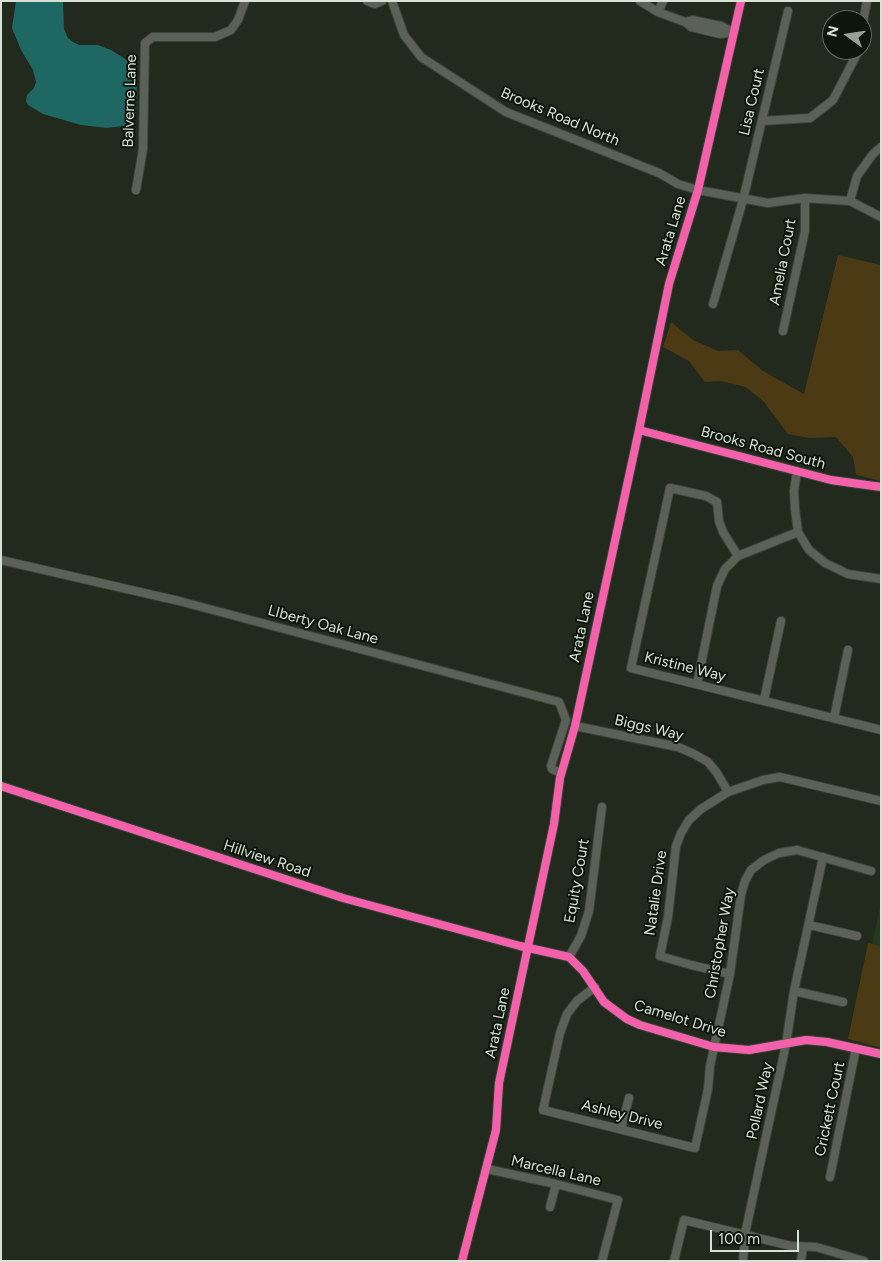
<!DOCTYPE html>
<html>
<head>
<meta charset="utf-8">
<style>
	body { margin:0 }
	#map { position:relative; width:882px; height:1262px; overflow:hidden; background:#212a1d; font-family:Figtree,sans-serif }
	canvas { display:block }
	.frame { position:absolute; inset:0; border:2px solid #d8e2d4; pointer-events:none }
	.north { position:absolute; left:822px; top:10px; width:50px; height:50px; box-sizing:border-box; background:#0e150b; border:1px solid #5f675b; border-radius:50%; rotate:284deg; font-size:14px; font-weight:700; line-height:20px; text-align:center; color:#d8e2d4 }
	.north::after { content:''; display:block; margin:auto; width:18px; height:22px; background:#98a294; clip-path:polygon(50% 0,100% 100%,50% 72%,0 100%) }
	.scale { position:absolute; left:710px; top:1230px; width:89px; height:22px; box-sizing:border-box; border:2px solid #d8e2d4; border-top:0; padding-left:6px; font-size:15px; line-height:18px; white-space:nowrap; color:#d8e2d4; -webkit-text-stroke:4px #0e150b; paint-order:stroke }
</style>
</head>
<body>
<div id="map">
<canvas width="882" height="1262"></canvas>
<div class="frame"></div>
<div class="north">N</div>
<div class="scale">100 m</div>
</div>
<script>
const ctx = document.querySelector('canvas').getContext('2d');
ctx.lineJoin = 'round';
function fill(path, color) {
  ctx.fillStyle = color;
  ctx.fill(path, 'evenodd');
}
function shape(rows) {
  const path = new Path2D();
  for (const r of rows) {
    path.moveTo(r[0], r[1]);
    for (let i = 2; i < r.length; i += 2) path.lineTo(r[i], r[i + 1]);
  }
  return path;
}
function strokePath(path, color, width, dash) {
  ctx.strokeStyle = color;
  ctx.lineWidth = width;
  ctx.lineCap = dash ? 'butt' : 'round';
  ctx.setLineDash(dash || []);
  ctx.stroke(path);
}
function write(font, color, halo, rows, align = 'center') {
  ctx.font = font + ' Figtree,sans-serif';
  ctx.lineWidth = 4;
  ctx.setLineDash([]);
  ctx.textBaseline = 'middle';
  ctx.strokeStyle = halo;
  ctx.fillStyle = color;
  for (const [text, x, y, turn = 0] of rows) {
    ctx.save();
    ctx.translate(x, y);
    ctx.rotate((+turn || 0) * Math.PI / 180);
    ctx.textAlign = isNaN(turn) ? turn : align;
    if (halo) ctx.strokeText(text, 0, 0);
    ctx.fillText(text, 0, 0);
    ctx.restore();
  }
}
const built = shape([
	[881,903,881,946,872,944]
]);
const green = shape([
	[838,255,881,265,881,481,856,475,853,457,836,437,809,438,788,434,764,402,746,387,721,381,705,382,689,361,663,347,671,322,693,340,718,351,738,350,763,371,804,394],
	[868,943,881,946,881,1048,848,1039]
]);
const water = shape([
	[16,1,63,1,64,29,68,38,73,42,79,45,98,45,111,50,127,60,137,73,136,115,131,125,107,128,81,125,43,114,28,105,26,101,27,95,34,88,36,82,33,70,21,50,12,28]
]);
const minor = shape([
	[367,1,375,4,382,1],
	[392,1,404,35,421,57,506,112,659,173,678,184,698,190,768,203,805,198,850,201,881,217],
	[640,1,658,12,685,22,691,27,720,34,733,32],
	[658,12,663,1],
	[685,22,692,20,721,26,733,32],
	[862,27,867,1],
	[762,121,810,118,833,100,859,50],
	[136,190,143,149,145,43,153,37,215,37,231,30,238,20,245,1],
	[850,201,857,176,873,154,881,147],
	[713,304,743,200,788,11],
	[783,331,805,231,805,198],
	[639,430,831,480,881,487],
	[797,471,794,491,795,509,798,532,809,550,825,563,848,574,881,579],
	[738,556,723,532,719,521,717,502,706,496,670,488,631,668,881,730],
	[1,560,179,601,559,702,566,720,551,766,552,769,561,773],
	[697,684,717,586,725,569,738,556,798,532],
	[764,700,781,621],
	[834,718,848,650],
	[575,726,678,747,694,754,708,762,717,773,728,792],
	[1,786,343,898,520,946,569,957,583,971,604,1002,627,1019,640,1025,714,1047,749,1050,806,1040,827,1042,881,1054],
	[809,925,857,936],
	[569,957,581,936,589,911,602,807],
	[730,974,691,965,660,956,668,917,676,846,681,833,689,820,701,809,728,792,763,780,780,777,881,801],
	[595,987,577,1001,567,1014,560,1033,543,1110,695,1148,708,1089,710,1066,730,974,741,895,745,881,751,870,764,860,779,853,797,850,871,871],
	[794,991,843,1002],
	[621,1129,629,1098],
	[487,1169,556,1184,618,1200,602,1261],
	[830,1177,856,1048],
	[550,1207,556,1184],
	[462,1261,496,1130,499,1083,554,824,560,778,575,726,639,430,669,284,698,190,741,1],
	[674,1261,684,1220,791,1246,816,1247,864,1261],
	[743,1261,745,1234,786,1044,794,991,823,857],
	[801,1261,803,1247]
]);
const cycleway = shape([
	[639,430,831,480,881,487],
	[1,786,343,898,520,946,569,957,583,971,604,1002,627,1019,640,1025,714,1047,749,1050,806,1040,827,1042,881,1054],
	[462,1261,496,1130,499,1083,554,824,560,778,575,726,639,430,669,284,698,190,741,1]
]);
const streetNames = [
	["Balverne Lane",130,101,-88],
	["Lisa Court",752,102,-77],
	["Brooks Road North",560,117,23],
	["Arata Lane",671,231,-73],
	["Amelia Court",783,262,-79],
	["Brooks Road South",763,448,15],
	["LIberty Oak Lane",323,625,15],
	["Arata Lane",582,627,-78],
	["Kristine Way",685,667,14],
	["Biggs Way",649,728,13],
	["Hillview Road",267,859,18],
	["Equity Court",577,881,-80],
	["Natalie Drive",656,893,-82],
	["Christopher Way",720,943,-80],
	["Camelot Drive",680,1019,17],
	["Arata Lane",498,1023,-78],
	["Pollard Way",760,1101,-78],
	["Crickett Court",830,1109,-78],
	["Ashley Drive",622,1115,14],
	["Marcella Lane",556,1171,13]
];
fill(built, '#26381d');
fill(green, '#4b3a14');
fill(water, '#1f6762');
strokePath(minor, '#3c443a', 10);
strokePath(minor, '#5b6157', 8);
strokePath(cycleway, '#f560ab', 8);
write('15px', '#d8e2d4', '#0e150b', streetNames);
</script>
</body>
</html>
